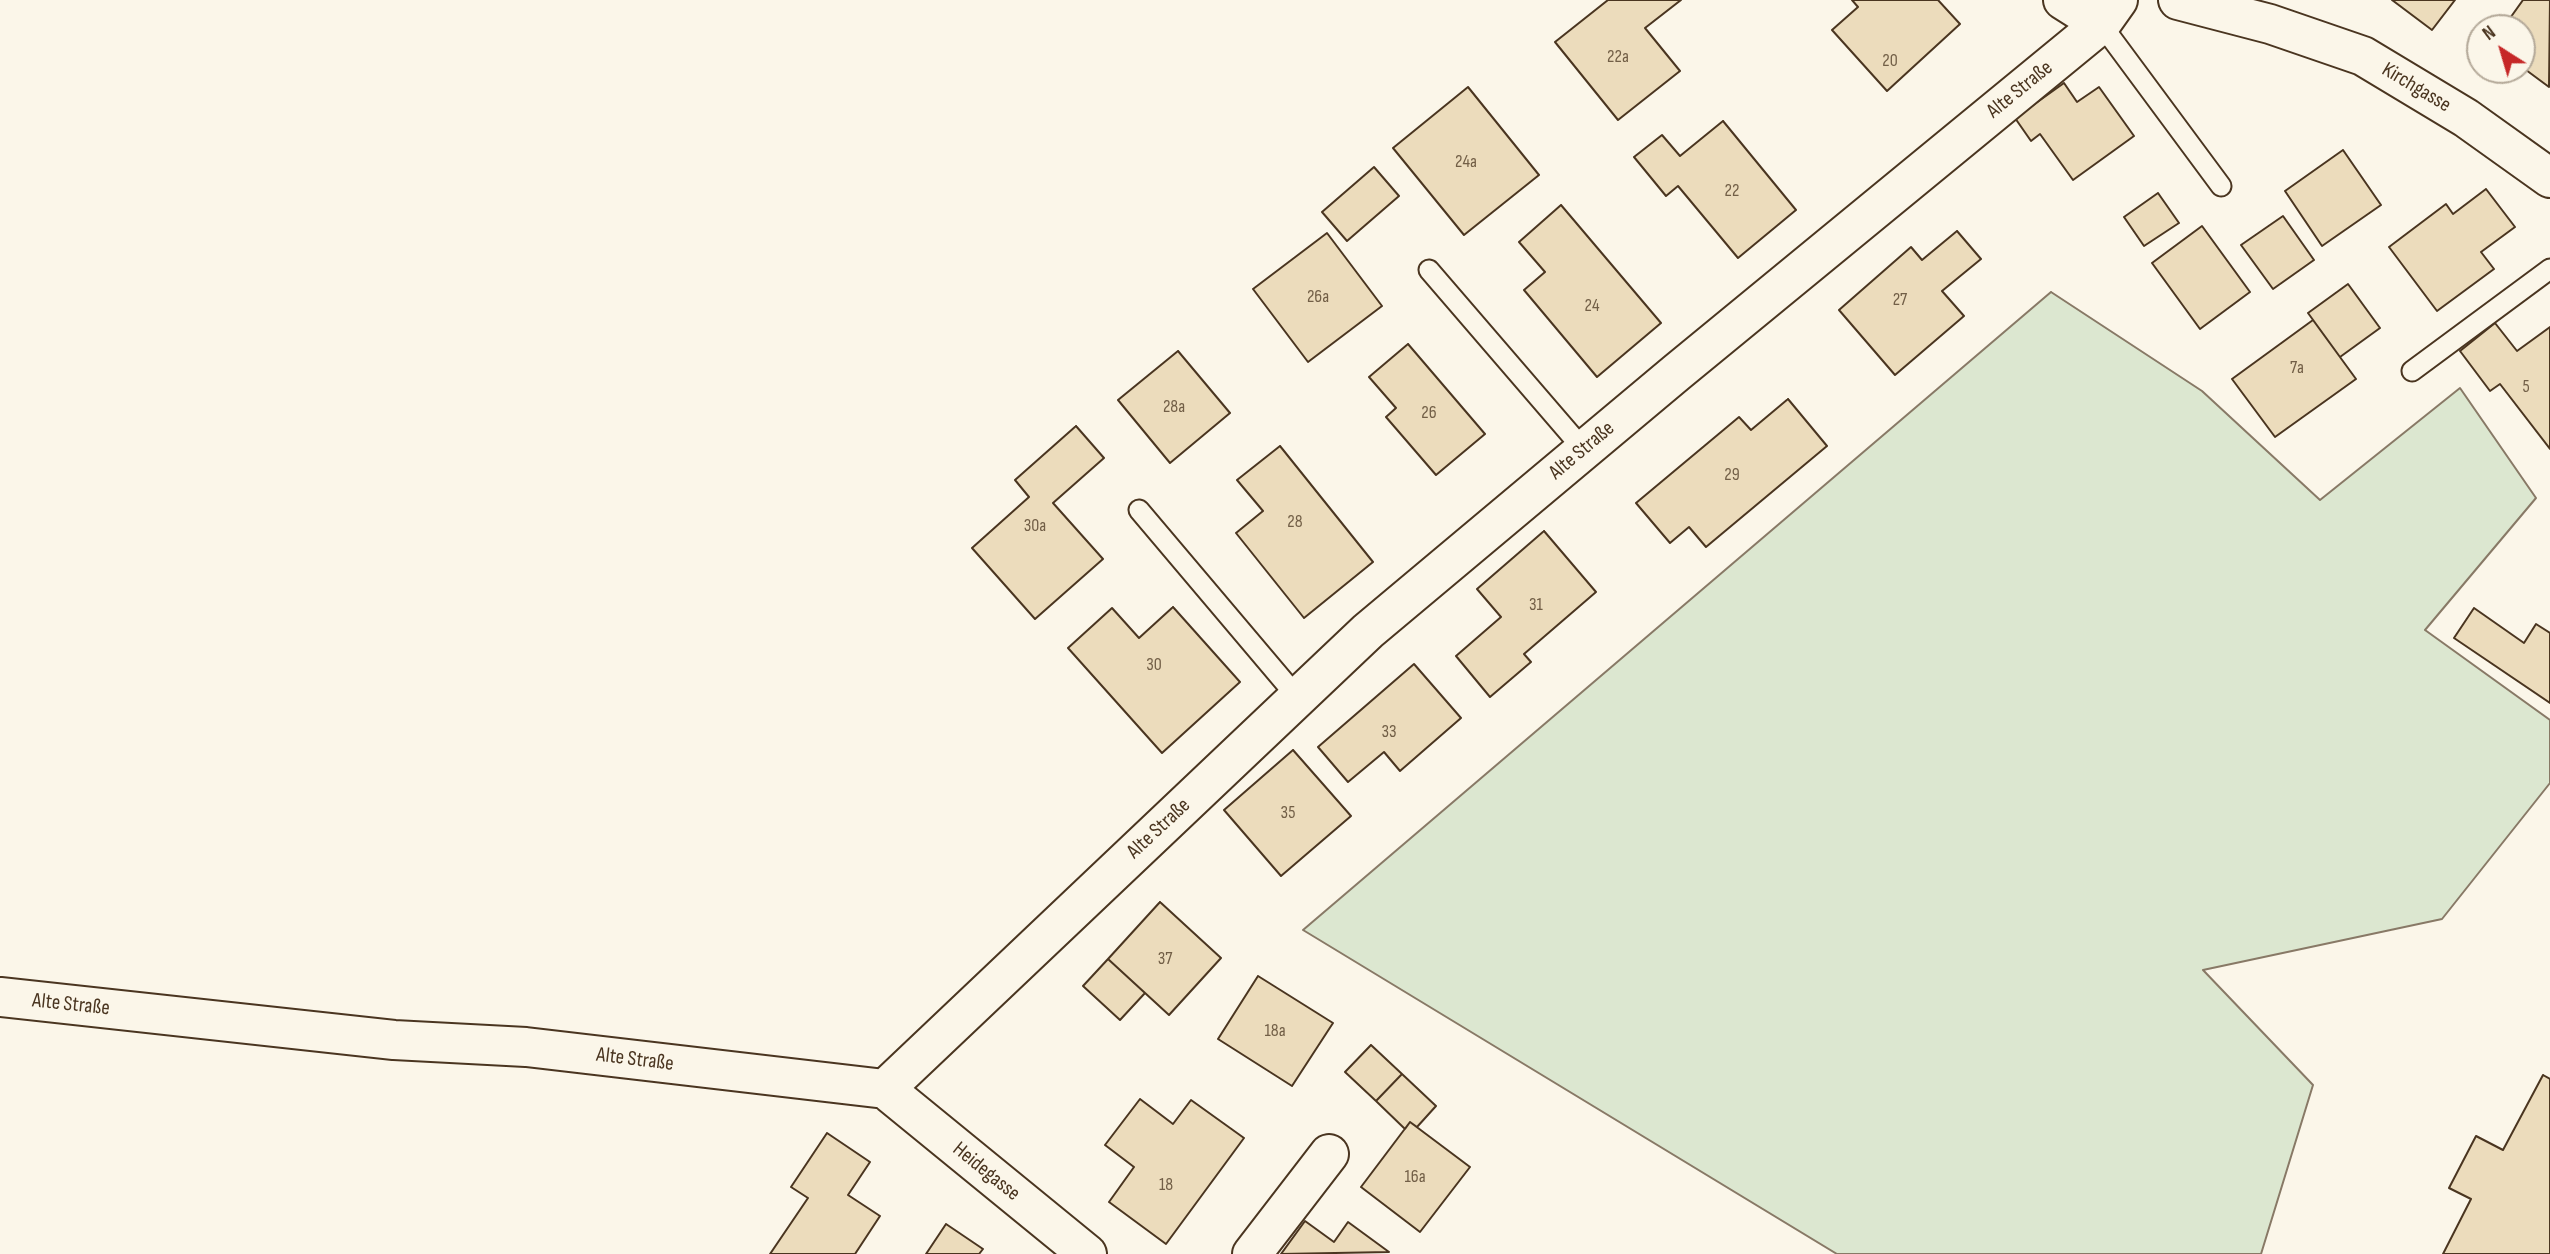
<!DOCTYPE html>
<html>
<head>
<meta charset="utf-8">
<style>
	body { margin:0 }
	#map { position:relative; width:2550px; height:1254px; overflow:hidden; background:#fbf6e9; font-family:"Sofia Sans Condensed",sans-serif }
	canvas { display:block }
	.north { position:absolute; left:2466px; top:14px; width:70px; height:70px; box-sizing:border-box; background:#fbf6e9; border:2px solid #b4a999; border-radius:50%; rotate:323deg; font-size:19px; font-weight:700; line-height:28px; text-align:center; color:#4a3520 }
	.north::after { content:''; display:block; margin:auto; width:24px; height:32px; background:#c62828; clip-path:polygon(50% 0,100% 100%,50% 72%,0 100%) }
</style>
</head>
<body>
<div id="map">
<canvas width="2550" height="1254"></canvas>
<div class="north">N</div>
</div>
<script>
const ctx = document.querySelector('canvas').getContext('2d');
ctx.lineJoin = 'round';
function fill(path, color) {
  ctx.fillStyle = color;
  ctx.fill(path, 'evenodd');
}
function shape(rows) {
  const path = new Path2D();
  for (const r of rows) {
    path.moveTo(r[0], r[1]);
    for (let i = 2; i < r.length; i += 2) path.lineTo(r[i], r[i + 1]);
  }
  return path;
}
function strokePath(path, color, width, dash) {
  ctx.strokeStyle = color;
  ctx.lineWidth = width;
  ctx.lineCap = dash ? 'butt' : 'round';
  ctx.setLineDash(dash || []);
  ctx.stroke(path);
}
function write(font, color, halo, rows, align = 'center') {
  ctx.font = font + ' "Sofia Sans Condensed",sans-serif';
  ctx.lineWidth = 5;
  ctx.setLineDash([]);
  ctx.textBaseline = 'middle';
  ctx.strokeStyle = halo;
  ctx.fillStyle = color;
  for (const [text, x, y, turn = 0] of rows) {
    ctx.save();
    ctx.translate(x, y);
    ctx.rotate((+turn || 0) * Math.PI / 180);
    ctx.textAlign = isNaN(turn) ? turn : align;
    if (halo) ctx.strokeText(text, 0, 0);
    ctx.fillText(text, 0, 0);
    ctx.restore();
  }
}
const green = shape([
	[2051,292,2202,391,2320,500,2460,388,2536,498,2425,630,2550,720,2550,783,2442,919,2203,970,2313,1085,2261,1254,1837,1254,1303,930,2051,292]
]);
const building = shape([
	[1608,0,1681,0,1645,28,1680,71,1618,120,1555,42,1608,0],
	[1852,0,1938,0,1960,24,1887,91,1832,30,1858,7,1852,0],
	[2392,0,2455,0,2432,30,2392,0],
	[2523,0,2550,0,2549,87,2522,67,2522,28,2503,28,2523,0],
	[2064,83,2077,102,2099,87,2134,136,2073,180,2040,134,2031,141,2015,118,2064,83],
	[1468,87,1539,175,1464,235,1393,148,1468,87],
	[1723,121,1796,210,1738,258,1678,186,1666,196,1634,157,1662,135,1680,156,1723,121],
	[2343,150,2381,205,2322,246,2285,191,2343,150],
	[1374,167,1399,196,1347,241,1322,212,1374,167],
	[2486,189,2515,227,2481,252,2494,269,2437,311,2389,247,2446,204,2453,214,2486,189],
	[2158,193,2179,223,2144,246,2124,217,2158,193],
	[1561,205,1661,323,1597,377,1524,290,1545,272,1519,242,1561,205],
	[2283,216,2314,260,2273,289,2241,245,2283,216],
	[2202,226,2250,292,2200,329,2152,263,2202,226],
	[1957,231,1981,259,1942,291,1964,316,1895,375,1839,310,1911,247,1922,260,1957,231],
	[1327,233,1382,306,1308,362,1253,289,1327,233],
	[2348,284,2380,328,2340,357,2308,313,2348,284],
	[2313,320,2356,379,2275,437,2232,379,2313,320],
	[2495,323,2517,351,2550,327,2550,449,2500,384,2490,391,2460,351,2495,323],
	[1408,344,1485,434,1436,475,1386,417,1396,408,1369,377,1408,344],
	[1178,351,1230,413,1170,463,1118,400,1178,351],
	[1788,399,1827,446,1706,547,1689,527,1670,543,1636,503,1739,417,1751,430,1788,399],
	[1076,426,1104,458,1053,503,1103,559,1035,619,972,548,1029,497,1015,480,1076,426],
	[1280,446,1373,562,1304,618,1236,533,1263,511,1237,480,1280,446],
	[1544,531,1596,592,1524,654,1531,662,1490,697,1456,656,1501,617,1477,589,1544,531],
	[1173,607,1240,682,1162,753,1068,648,1112,608,1139,638,1173,607],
	[2474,608,2524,643,2536,624,2550,633,2550,703,2454,638,2474,608],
	[1414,664,1461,718,1400,771,1384,752,1348,782,1318,747,1414,664],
	[1293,750,1351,816,1281,876,1224,810,1293,750],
	[1160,902,1221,958,1169,1015,1108,959,1160,902],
	[1108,959,1145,993,1120,1020,1083,986,1108,959],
	[1258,976,1333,1023,1292,1086,1218,1039,1258,976],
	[1371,1045,1402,1074,1376,1101,1345,1072,1371,1045],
	[1402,1074,1436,1106,1417,1127,1410,1122,1405,1129,1376,1101,1402,1074],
	[2543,1075,2550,1079,2550,1254,2443,1254,2471,1199,2449,1188,2476,1136,2503,1150,2543,1075],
	[1140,1099,1173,1124,1191,1100,1244,1138,1166,1244,1109,1202,1134,1167,1105,1145,1140,1099],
	[1410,1122,1470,1167,1420,1232,1361,1187,1410,1122],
	[827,1133,870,1162,848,1195,880,1216,855,1254,770,1254,808,1198,791,1187,827,1133],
	[1305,1221,1334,1242,1348,1222,1389,1252,1281,1254,1305,1221],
	[946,1224,983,1249,979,1254,926,1254,946,1224]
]);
const service = shape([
	[2101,24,2221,186],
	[1429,270,1584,450],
	[2412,371,2550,269],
	[1139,510,1298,698]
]);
const minor = shape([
	[2063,0,2101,24],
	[2178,0,2270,24,2363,56,2466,118,2550,178],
	[0,997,394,1040,526,1047,885,1089],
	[885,1089,1368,631,1676,373,2101,24,2118,0],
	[885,1089,1087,1254],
	[1252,1254,1329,1154]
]);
const numberNames = [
	["22a",1618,57],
	["20",1890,61],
	["24a",1466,162],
	["22",1732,191],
	["26a",1318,297],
	["27",1900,300],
	["24",1592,306],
	["7a",2297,368],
	["5",2526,387],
	["28a",1174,407],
	["26",1429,413],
	["29",1732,475],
	["28",1295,522],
	["30a",1035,526],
	["31",1536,605],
	["30",1154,665],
	["33",1389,732],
	["35",1288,813],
	["37",1165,959],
	["18a",1275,1031],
	["16a",1415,1177],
	["18",1166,1185]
];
const streetNames = [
	["Kirchgasse",2416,88,31],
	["Alte Straße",2020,90,-39],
	["Alte Straße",1582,451,-40],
	["Alte Straße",1159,829,-43],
	["Alte Straße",71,1005,6],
	["Alte Straße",635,1060,7],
	["Heidegasse",986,1172,39]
];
fill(green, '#dce7d0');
strokePath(green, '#887966', 2);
fill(building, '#ecdcbc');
strokePath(building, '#4a3520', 2);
strokePath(service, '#4a3520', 23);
strokePath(minor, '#4a3520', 42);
strokePath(service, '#fbf6e9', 19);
strokePath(minor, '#fbf6e9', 38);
write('18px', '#725f47', null, numberNames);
write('21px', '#4a3520', '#fbf6e9', streetNames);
</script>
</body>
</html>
